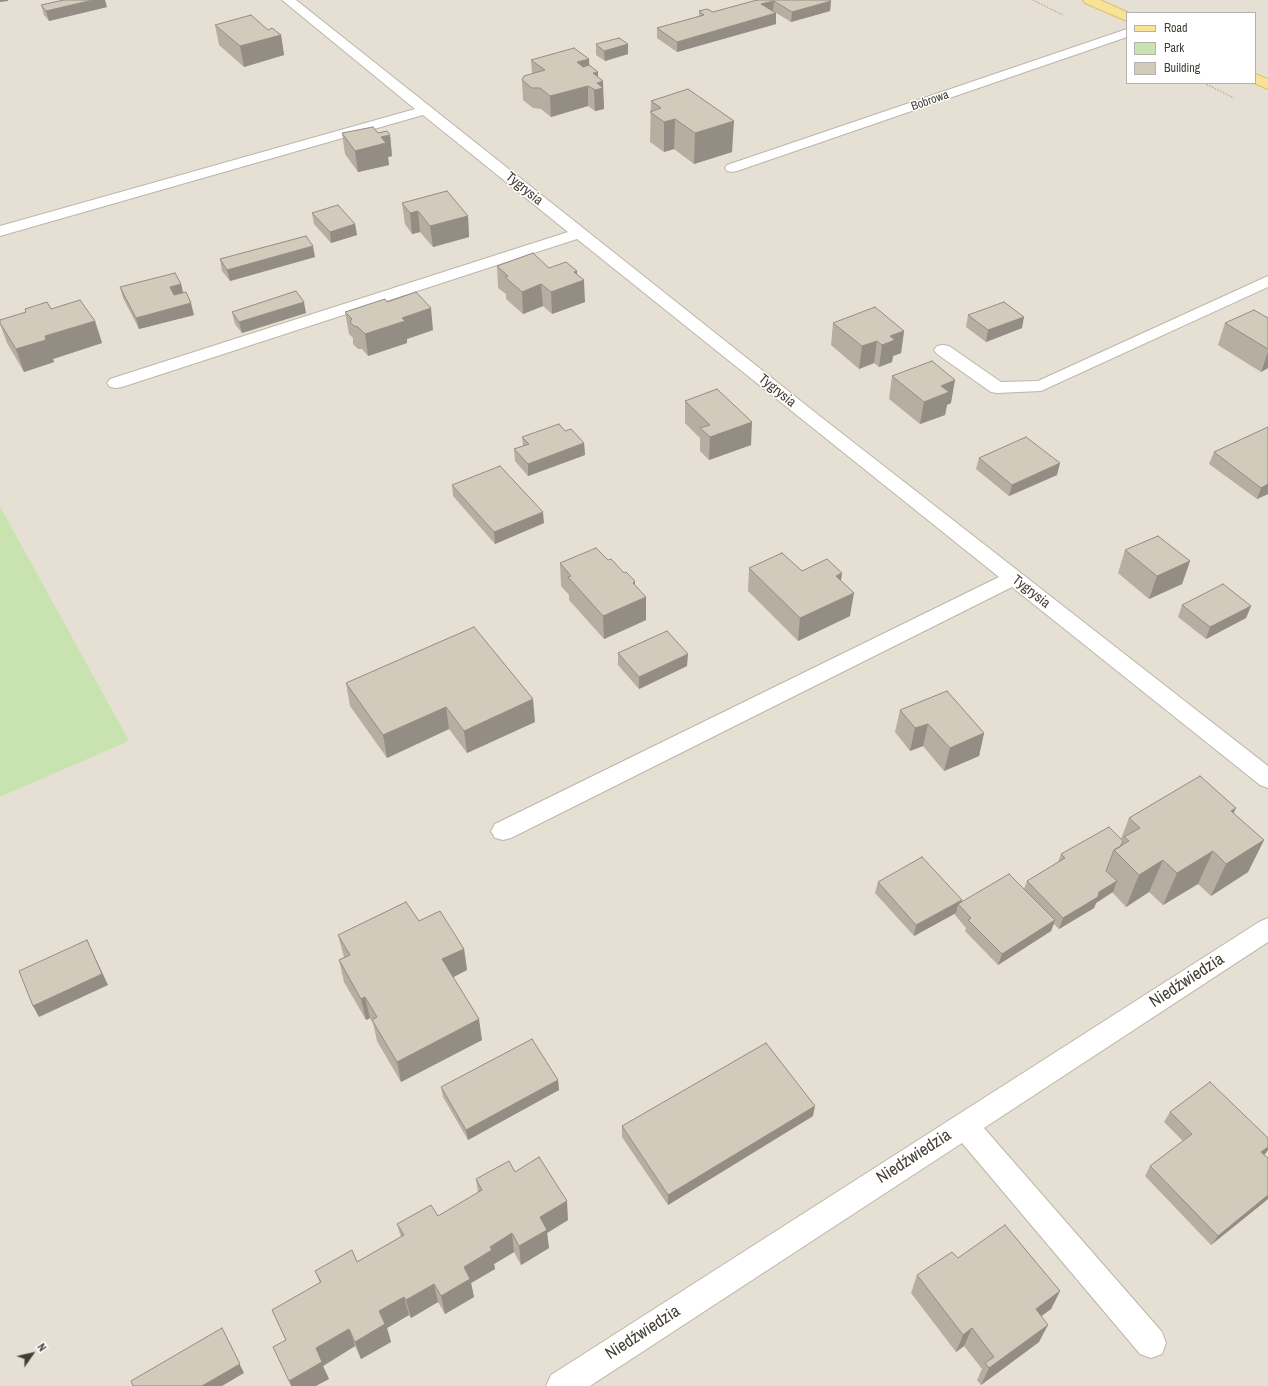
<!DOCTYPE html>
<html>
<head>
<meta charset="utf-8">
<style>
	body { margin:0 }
	#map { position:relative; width:1268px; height:1386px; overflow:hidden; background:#f1eee4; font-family:"Archivo Narrow",sans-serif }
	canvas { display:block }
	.legend { position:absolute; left:1126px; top:12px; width:130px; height:72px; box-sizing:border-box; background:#fff; border:1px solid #b4b2ae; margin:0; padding:5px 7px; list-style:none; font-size:12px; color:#433e35 }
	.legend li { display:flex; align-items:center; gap:8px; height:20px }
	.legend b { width:20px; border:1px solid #b4b2ae }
	.north { position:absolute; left:12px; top:1334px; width:40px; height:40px; -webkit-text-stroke:3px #fff; paint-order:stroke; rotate:56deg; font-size:11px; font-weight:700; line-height:16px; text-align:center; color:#433e35 }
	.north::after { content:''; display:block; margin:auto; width:14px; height:18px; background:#433e35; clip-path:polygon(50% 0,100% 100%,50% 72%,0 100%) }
</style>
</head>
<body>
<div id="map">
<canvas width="1268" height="1386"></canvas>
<ul class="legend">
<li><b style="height:5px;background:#f7e297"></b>Road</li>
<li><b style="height:11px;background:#c8e3af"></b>Park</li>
<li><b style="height:11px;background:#d2cabb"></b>Building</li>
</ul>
<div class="north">N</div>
</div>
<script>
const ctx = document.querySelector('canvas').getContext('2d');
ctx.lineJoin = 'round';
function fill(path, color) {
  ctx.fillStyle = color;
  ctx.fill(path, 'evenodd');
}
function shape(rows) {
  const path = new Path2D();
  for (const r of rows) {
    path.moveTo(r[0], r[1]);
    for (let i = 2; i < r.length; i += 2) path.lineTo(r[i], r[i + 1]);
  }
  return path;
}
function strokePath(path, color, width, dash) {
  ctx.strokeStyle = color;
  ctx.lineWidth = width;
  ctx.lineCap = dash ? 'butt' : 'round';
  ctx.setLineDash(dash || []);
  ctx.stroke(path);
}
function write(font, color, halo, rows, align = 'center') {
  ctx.font = font + ' "Archivo Narrow",sans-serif';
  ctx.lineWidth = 3;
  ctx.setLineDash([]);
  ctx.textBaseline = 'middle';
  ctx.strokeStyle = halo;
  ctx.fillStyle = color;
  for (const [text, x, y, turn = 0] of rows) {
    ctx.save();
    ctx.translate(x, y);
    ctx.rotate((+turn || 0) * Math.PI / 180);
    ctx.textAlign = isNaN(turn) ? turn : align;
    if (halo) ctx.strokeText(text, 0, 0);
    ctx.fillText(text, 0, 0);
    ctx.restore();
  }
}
const residential = shape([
	[0,0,1268,0,1268,1386,0,1386,0,797,128,741,0,506],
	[1127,13,1255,13,1255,83,1127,83]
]);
const green = shape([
	[0,506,129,741,0,797]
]);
const path = shape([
	[1033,0,1063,15],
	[1204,83,1234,98]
]);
const minor = shape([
	[282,0,296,0,821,417,1268,766,1268,788,1260,785,1012,587,511,838,503,840,495,838,491,831,495,824,999,577,577,239,122,387,116,388,110,387,107,383,110,379,568,232,423,115,0,236,0,226,415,109,282,0],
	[1127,29,1127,37,737,171,732,172,727,171,725,168,727,165,1127,29],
	[1268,276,1268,287,1041,391,997,393,991,392,937,354,934,350,937,346,943,345,949,346,1001,382,1038,381,1268,276],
	[1268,918,1268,942,984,1128,1162,1332,1166,1343,1162,1354,1151,1358,1140,1354,962,1143,590,1386,546,1386,551,1375,1259,922,1268,918]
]);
const major = shape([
	[1083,0,1100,0,1129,13,1127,13,1127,21,1085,3,1083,0],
	[1255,74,1268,79,1268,89,1254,83,1255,74]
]);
const wall = shape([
	[757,0,831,1,830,11,791,22,773,11,772,11,776,24,677,52,657,38,657,28,699,16,699,11,713,12],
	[41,5,107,7,49,21,44,15],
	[215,25,268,30,281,35,284,55,244,67,219,45],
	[596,44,628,54,605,61,596,55],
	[531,60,589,66,598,77,604,102,604,109,595,111,588,106,551,117,541,109,533,108,523,100,522,80,532,74],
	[651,101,732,152,694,164,674,149,664,152,650,142],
	[342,133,378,133,390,135,392,156,388,157,389,165,358,172,345,154],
	[402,203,468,216,469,237,433,247,420,232,412,234,405,224],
	[312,213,355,224,357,235,331,243,314,224],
	[315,257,230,281,222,271,220,259],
	[497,266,549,268,577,271,577,274,585,302,552,314,543,306,523,314,506,299,506,294,498,288],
	[181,284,183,293,194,315,139,329,123,298,120,287],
	[387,302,433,330,407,339,407,343,368,356,362,349,358,349,353,344,353,338,349,334,345,312],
	[25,309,51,309,95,321,102,343,53,359,54,362,24,372,7,343,0,324,0,320,26,312],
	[232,312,306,313,242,333,235,324],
	[968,315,1022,328,986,342,966,327],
	[1268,318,1268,368,1261,372,1218,345,1225,323],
	[833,323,904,331,901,353,893,356,892,362,879,367,874,363,859,369,831,345],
	[892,376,951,403,947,405,945,415,920,424,889,399],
	[685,401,751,445,709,460,700,451,700,438,685,423],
	[1268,427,1268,494,1257,499,1209,464,1214,452],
	[565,431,584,443,585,455,528,476,515,461,514,449,523,446,522,437],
	[979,458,1057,475,1009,496,976,469],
	[452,485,544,523,495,544,453,496],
	[1125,550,1190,561,1182,584,1149,599,1118,573],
	[560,563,624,573,635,581,635,585,646,620,604,639,569,600,569,595,561,586],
	[749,568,802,571,841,580,850,616,798,641,748,591],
	[1182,605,1251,606,1246,618,1206,639,1178,617],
	[618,653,687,666,639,689,618,665],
	[346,683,535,722,467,753,449,729,387,758,350,706],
	[900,710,984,733,979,756,944,771,923,746,910,751,895,732],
	[1233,814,1264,840,1248,872,1211,896,1198,884,1163,905,1149,892,1126,907,1112,892,1096,903,1094,908,1059,929,1054,924,1051,931,998,965,965,931,966,928,955,915,956,913,914,936,875,893,878,882,962,900,962,902,1024,889,1027,881,1058,862,1061,854,1121,839,1129,818],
	[419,921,464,949,467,970,453,977,482,1040,401,1082,377,1041,373,1023,370,1018,366,1020,344,982,339,960,344,957,338,935],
	[558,1080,559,1090,468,1140,443,1097,441,1087],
	[1170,1112,1266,1153,1264,1155,1268,1199,1211,1245,1145,1176,1150,1166,1183,1141,1164,1122],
	[813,1116,668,1205,622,1137,622,1126],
	[515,1172,568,1220,547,1233,549,1248,521,1265,514,1252,494,1264,495,1269,471,1283,474,1297,445,1314,438,1302,411,1318,409,1315,387,1328,391,1342,361,1359,355,1346,323,1366,329,1379,286,1340,272,1310,320,1283,315,1271,357,1262,401,1237,397,1224,438,1216,478,1193,476,1179],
	[917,1275,1060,1291,1051,1309,1041,1316,1039,1342,981,1385,977,1380,982,1369,964,1346,956,1352,911,1293]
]);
const shadedWall = shape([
	[0,0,8,0,8,1,0,2],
	[93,0,105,0,107,7,49,21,46,11],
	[774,1,773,11,761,14,761,4],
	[831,1,830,11,791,22,792,12],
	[776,13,776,24,677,52,677,42],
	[281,35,284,55,244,67,240,46],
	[628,44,628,54,605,61,604,51],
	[589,59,590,79,577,62],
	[598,72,598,83,603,81,604,109,595,111,593,73],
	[588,86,588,106,551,117,550,96],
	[675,119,674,149,664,152,664,122],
	[734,121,732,152,694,164,695,133],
	[390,135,392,156,388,157,389,165,358,172,355,151,381,137],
	[418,211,420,232,412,234,410,213],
	[468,216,469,237,433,247,430,226],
	[355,224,357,235,331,243,330,232],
	[313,246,315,257,230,281,227,270],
	[577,271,577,282,584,280,585,302,552,314,551,292,574,272],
	[181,284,184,296,172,299,170,287],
	[541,284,543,306,523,314,522,292],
	[304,302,306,313,242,333,239,322],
	[191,303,194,315,139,329,136,318],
	[431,308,433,330,407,339,407,343,368,356,365,334,402,318],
	[1024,317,1022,328,986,342,988,330],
	[95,321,102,343,53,359,54,362,24,372,16,349,45,336],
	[904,331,901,353,893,356,892,362,879,367,882,345,890,336],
	[877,341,874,363,859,369,862,346],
	[1268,352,1268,368,1261,372],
	[955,380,951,403,947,405,945,415,920,424,924,402,941,386],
	[752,422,751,445,709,460,710,437],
	[584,443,585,455,528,476,528,464],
	[1060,463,1057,475,1009,496,1012,485],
	[1268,484,1268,494,1257,499,1261,488],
	[543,512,544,523,495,544,494,532],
	[1190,561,1182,584,1149,599,1157,576],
	[842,573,839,596,836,576],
	[635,581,635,601,646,597,646,620,604,639,603,616,633,583],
	[854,593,850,616,798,641,800,618],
	[1251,606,1246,618,1206,639,1210,627],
	[688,654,687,666,639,689,639,677],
	[533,699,535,722,467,753,464,731],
	[446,707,449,729,387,758,383,735],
	[928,724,923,746,910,751,915,728],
	[984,733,979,756,944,771,950,748],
	[1236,808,1221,840,1231,811],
	[1264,840,1248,872,1211,896,1226,864],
	[1213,851,1198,884,1163,905,1177,873],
	[1163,860,1149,892,1126,907,1139,875],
	[1117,881,1113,892,1096,903,1094,908,1059,929,1063,918,1099,892],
	[962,900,961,906,958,904,956,913,914,936,916,925],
	[1055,920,1051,931,998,965,1002,954],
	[87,940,108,985,39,1017,33,1006],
	[464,949,467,970,446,981,442,959],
	[365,997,370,1018,366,1020,361,999],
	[479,1019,482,1040,401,1082,397,1062],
	[558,1080,559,1090,468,1140,466,1130],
	[815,1106,813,1116,668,1205,668,1195],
	[1268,1147,1268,1150,1266,1153,1255,1162,1261,1152],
	[1268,1195,1268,1199,1211,1245,1218,1236],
	[567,1201,568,1220,547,1233,549,1248,521,1265,519,1246,540,1217],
	[512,1233,514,1252,494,1264,495,1269,471,1283,474,1297,445,1314,441,1296,464,1267,490,1247],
	[434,1284,438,1302,411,1318,406,1300],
	[1060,1291,1051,1309,1027,1327,1036,1309],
	[404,1297,409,1315,387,1328,391,1342,361,1359,355,1342,379,1311],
	[1048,1325,1039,1342,981,1385,989,1368],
	[222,1328,244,1373,222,1386,202,1386],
	[972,1328,964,1346,956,1352,963,1335],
	[349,1329,355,1346,323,1366,329,1379,316,1386,291,1386,289,1381,316,1348]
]);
const building = shape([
	[64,0,93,0,46,11,41,5,64,0],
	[757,0,830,0,831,1,792,12,774,1,761,4,776,13,677,42,657,28,704,15,699,11,707,9,713,12,757,0],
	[251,15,268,30,272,28,281,35,240,46,215,25,251,15],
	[619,38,628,44,604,51,596,44,619,38],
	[574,48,589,59,577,62,583,67,589,65,598,72,593,73,603,81,597,83,603,88,595,90,588,86,550,96,540,88,532,88,522,80,524,76,545,70,531,60,574,48],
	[688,89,734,121,695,133,675,119,664,122,650,112,661,108,651,101,688,89],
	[373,127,378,133,387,131,390,135,381,137,386,143,355,151,342,133,373,127],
	[447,191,468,216,430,226,418,211,410,213,402,203,447,191],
	[338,205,355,224,330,232,312,213,338,205],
	[306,236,313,246,227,270,220,259,306,236],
	[533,253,549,268,566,262,577,271,574,272,584,280,551,292,541,284,522,292,505,277,508,276,497,266,533,253],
	[175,273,181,284,170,287,174,295,186,292,191,303,136,318,120,287,175,273],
	[296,291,304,302,239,322,232,312,296,291],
	[416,292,431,308,402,318,405,321,365,334,358,327,354,326,350,322,352,319,345,312,385,299,387,302,416,292],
	[80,300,95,321,45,336,46,340,16,349,0,323,0,320,26,312,25,309,47,302,51,309,80,300],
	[1004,302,1024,317,988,330,968,315,1004,302],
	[875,307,904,331,890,336,895,340,882,345,877,341,862,346,833,323,875,307],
	[1254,310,1268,318,1268,349,1225,323,1254,310],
	[932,361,955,380,941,386,949,392,924,402,892,376,932,361],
	[717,389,752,422,710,437,700,428,710,425,685,401,717,389],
	[559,424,565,431,571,429,584,443,528,464,514,449,529,444,522,437,559,424],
	[1268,427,1268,484,1261,488,1214,452,1268,427],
	[1026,437,1060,463,1012,485,979,458,1026,437],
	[500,466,543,512,494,532,452,485,500,466],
	[1158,536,1190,561,1157,576,1125,550,1158,536],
	[596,548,608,560,611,559,624,573,626,572,635,581,633,583,646,597,603,616,568,577,571,576,560,563,596,548],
	[782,553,802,571,827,559,842,573,836,576,854,593,800,618,749,568,782,553],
	[1223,584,1251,606,1210,627,1182,605,1223,584],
	[474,627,533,699,464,731,446,707,383,735,346,683,474,627],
	[667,631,688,654,639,677,618,653,667,631],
	[947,691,984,733,950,748,928,724,915,728,900,710,947,691],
	[1200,776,1236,808,1231,811,1264,840,1226,864,1213,851,1177,873,1163,860,1139,875,1114,850,1129,841,1124,837,1140,828,1129,818,1200,776],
	[1109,827,1123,841,1120,847,1114,850,1106,871,1117,881,1099,892,1098,897,1063,918,1027,881,1065,858,1061,854,1109,827],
	[922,857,962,900,916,925,878,882,922,857],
	[1009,874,1055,920,1002,954,968,920,971,918,958,904,1009,874],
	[406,902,419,921,440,911,464,949,442,959,479,1019,397,1062,372,1020,377,1017,365,997,361,999,339,960,350,955,338,935,406,902],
	[87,940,102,974,33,1006,19,971,87,940],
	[532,1039,558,1080,466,1130,441,1087,532,1039],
	[766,1043,815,1106,668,1195,622,1126,766,1043],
	[1210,1082,1268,1138,1268,1147,1261,1152,1268,1158,1268,1195,1218,1236,1150,1166,1192,1134,1170,1112,1210,1082],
	[539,1157,567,1201,540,1217,547,1230,519,1246,512,1233,490,1247,492,1250,464,1267,470,1279,441,1296,434,1284,406,1300,404,1297,379,1311,385,1324,355,1342,349,1329,316,1348,322,1362,289,1381,273,1347,286,1340,272,1310,321,1282,315,1271,352,1250,357,1262,404,1235,397,1224,431,1205,438,1216,482,1190,476,1179,509,1161,515,1172,539,1157],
	[1005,1225,1060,1291,1036,1309,1048,1325,989,1368,985,1363,994,1357,972,1328,963,1335,917,1275,952,1252,958,1258,1005,1225],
	[222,1328,240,1364,202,1386,133,1386,131,1381,222,1328]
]);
const farStreetnames = [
	["Bobrowa",930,101,-19]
];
const streetNames = [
	["Tygrysia",524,189,39],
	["Tygrysia",777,391,39],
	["Tygrysia",1031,592,38]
];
const nearStreetnames = [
	["Niedźwiedzia",1187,981,-33],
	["Niedźwiedzia",914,1157,-33],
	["Niedźwiedzia",643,1333,-33]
];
fill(residential, '#e5e0d3');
fill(green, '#c8e3af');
strokePath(minor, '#bcb6a8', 2);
strokePath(major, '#dbc068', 2);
strokePath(path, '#bcb29a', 1.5, [1.5, 1.5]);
fill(minor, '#fff');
fill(major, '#f7e297');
fill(wall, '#b5aea1');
fill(shadedWall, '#938d83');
fill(building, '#d2cabb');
strokePath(building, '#938d83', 1);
write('12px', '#433e35', '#fff', farStreetnames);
write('14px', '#433e35', '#fff', streetNames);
write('17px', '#433e35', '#fff', nearStreetnames);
</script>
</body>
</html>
